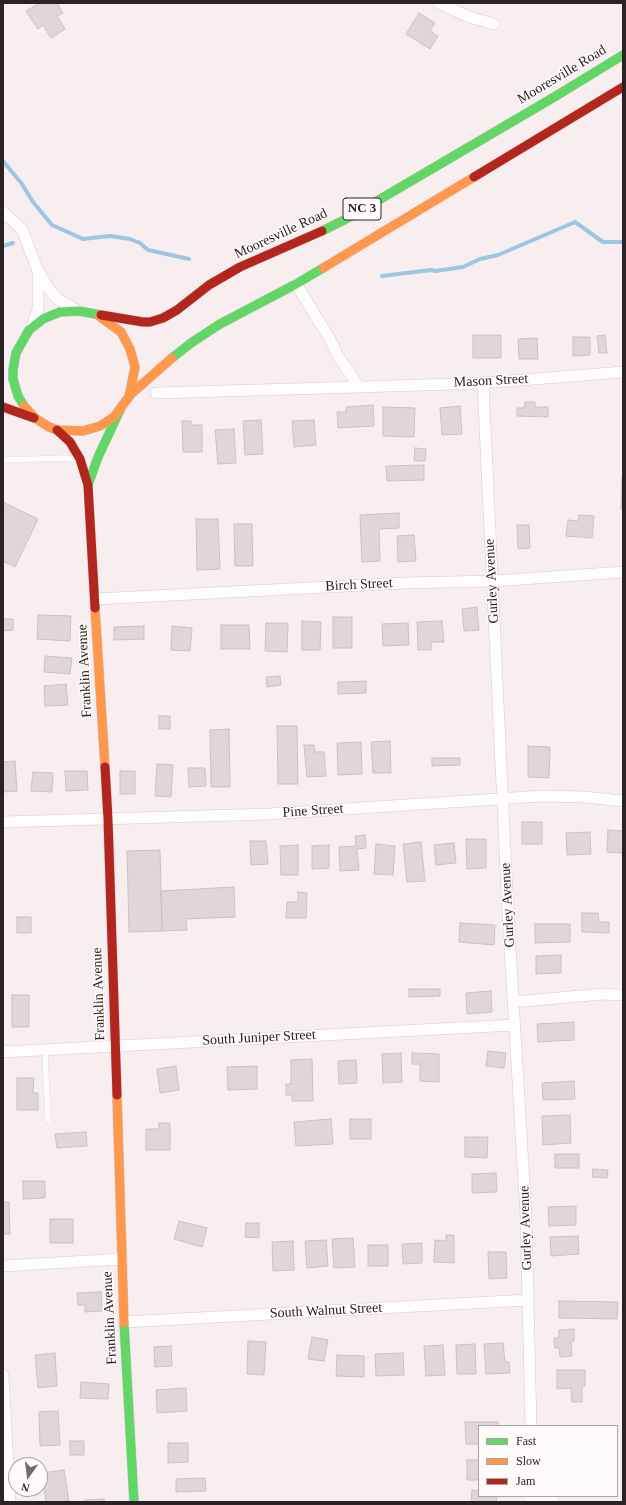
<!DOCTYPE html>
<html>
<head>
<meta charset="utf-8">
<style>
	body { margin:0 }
	#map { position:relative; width:626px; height:1505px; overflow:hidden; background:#f9eeef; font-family:"Times New Roman",serif }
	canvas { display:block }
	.frame { position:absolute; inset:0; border:4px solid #2a2223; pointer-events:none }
	.legend { position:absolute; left:478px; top:1425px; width:140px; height:72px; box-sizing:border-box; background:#fffbfb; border:1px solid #aaa4a5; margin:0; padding:5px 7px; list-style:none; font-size:12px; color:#2a2223 }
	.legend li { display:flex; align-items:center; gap:8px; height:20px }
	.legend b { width:20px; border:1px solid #aaa4a5 }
	.north { position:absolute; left:8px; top:1457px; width:40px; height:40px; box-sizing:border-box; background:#fffbfb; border:1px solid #aaa4a5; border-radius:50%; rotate:194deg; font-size:11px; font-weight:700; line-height:16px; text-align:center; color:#2a2223 }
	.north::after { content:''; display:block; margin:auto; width:14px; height:18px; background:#72696a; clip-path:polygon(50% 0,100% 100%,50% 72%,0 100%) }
</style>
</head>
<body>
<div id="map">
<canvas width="626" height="1505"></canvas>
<div class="frame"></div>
<ul class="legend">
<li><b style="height:5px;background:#63d668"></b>Fast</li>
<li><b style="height:5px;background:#ff974d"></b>Slow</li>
<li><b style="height:5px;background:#b3261e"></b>Jam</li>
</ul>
<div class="north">N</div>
</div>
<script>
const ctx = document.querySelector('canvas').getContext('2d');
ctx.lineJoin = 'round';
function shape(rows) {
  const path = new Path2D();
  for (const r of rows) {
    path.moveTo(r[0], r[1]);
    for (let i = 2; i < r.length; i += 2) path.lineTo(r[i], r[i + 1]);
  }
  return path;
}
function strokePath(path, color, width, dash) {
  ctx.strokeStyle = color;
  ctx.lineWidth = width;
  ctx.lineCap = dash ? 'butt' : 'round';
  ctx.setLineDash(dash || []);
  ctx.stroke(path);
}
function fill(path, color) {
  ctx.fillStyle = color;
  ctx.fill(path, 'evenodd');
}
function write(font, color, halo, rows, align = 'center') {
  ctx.font = font + ' "Times New Roman",serif';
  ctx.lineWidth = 3;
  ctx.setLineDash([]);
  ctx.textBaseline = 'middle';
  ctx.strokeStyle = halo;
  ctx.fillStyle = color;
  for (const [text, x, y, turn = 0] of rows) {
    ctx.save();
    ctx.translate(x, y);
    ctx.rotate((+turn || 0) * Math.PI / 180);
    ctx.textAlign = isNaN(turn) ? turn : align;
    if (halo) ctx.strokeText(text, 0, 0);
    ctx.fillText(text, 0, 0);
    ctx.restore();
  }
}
const stream = shape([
	[3,161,22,184,33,202,52,225,83,239,110,236,130,239,140,243,148,250,189,259],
	[3,246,13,243],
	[382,276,431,270,435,271,463,267,480,259,498,255,575,222,603,242,623,242]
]);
const building = shape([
	[40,3,57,3,63,13,57,16,65,29,51,38,43,25,38,29,26,11,40,3],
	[419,13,435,23,430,31,438,36,430,49,406,34,419,13],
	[473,335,501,335,501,358,473,358,473,335],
	[605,335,607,353,599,353,597,336,605,335],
	[573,337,590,337,590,355,573,356,573,337],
	[537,338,538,359,519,359,518,339,537,338],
	[525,402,535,402,535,407,548,407,548,417,517,416,517,408,524,408,525,402],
	[373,405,374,426,338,428,337,412,346,412,346,407,373,405],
	[460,406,462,434,442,435,440,408,460,406],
	[383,407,415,408,414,437,383,436,383,407],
	[261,420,263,454,245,455,243,421,261,420],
	[314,420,316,445,294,447,292,421,314,420],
	[182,421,191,421,191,425,202,425,202,452,183,452,182,421],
	[234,429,236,463,218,464,215,430,234,429],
	[415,448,426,449,425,461,414,461,415,448],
	[424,465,424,480,387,481,386,466,424,465],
	[622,478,623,478,623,509,621,509,622,478],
	[3,502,38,519,15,567,3,561,3,502],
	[399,513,399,528,379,529,380,561,362,562,360,515,399,513],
	[579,515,594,516,592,538,566,536,568,520,578,521,579,515],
	[196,519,218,519,220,569,197,570,196,519],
	[234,524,252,524,253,566,235,566,234,524],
	[517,525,529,525,530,548,518,549,517,525],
	[414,535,416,561,398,562,397,536,414,535],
	[477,607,479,630,464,631,462,609,477,607],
	[38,615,71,616,70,641,37,639,38,615],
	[333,617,352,617,352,648,333,648,333,617],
	[3,619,13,619,13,630,3,631,3,619],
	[302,621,321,622,320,650,302,650,302,621],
	[442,621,444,642,431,642,431,650,418,650,417,622,442,621],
	[266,623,288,623,287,652,265,651,266,623],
	[408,623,409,645,383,646,382,624,408,623],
	[221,625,249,625,250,649,221,649,221,625],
	[144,626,144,639,114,640,114,627,144,626],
	[172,626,192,628,190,651,171,650,172,626],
	[45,656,72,658,70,674,44,672,45,656],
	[280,676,281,685,267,687,266,677,280,676],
	[366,681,366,693,338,694,338,682,366,681],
	[66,684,68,705,45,706,44,686,66,684],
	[159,716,170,716,170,729,159,729,159,716],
	[277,726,297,726,298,784,278,784,277,726],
	[229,729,230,787,211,787,210,730,229,729],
	[390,741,391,773,373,773,371,742,390,741],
	[361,742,362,774,338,775,337,743,361,742],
	[304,745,314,745,315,752,324,752,326,776,307,777,304,745],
	[528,746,550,747,549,778,528,777,528,746],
	[432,758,460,758,460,765,432,766,432,758],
	[15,761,17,791,3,792,3,762,15,761],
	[157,764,173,765,171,797,155,796,157,764],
	[188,768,205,768,206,786,189,787,188,768],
	[65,771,87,771,88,790,66,791,65,771],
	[120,771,135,771,135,794,120,794,120,771],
	[33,772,53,773,52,792,31,791,33,772],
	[522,822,542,822,542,844,522,844,522,822],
	[608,830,623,831,623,853,607,852,608,830],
	[590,832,591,854,567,855,566,833,590,832],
	[365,835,366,848,357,849,359,870,340,871,339,847,356,846,355,836,365,835],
	[466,839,486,839,486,868,467,869,466,839],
	[250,841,266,841,268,864,251,865,250,841],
	[421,842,425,881,407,882,403,844,421,842],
	[454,843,456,863,436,865,434,845,454,843],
	[376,844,395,846,393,875,374,874,376,844],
	[298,845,298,875,281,875,280,846,298,845],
	[329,845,329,868,312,869,312,846,329,845],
	[160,850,162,931,129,932,127,851,160,850],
	[234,887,235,917,186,919,187,930,162,931,161,891,234,887],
	[298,892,307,893,306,918,286,918,287,902,298,902,298,892],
	[582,913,598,913,599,922,609,922,609,933,582,932,582,913],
	[17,917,31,917,31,933,17,933,17,917],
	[460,923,495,925,494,945,459,942,460,923],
	[535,924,570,924,570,942,535,943,535,924],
	[561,955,561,973,536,974,536,956,561,955],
	[409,989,440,989,440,996,409,997,409,989],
	[491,991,492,1012,467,1014,466,993,491,991],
	[12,995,29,995,29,1027,12,1027,12,995],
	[574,1022,574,1040,538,1042,537,1024,574,1022],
	[488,1051,506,1053,504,1068,486,1066,488,1051],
	[401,1053,402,1082,383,1083,382,1054,401,1053],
	[412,1053,439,1054,439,1082,420,1081,420,1064,412,1064,412,1053],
	[312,1059,313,1101,292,1101,292,1095,286,1095,286,1084,291,1084,291,1060,312,1059],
	[356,1060,357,1083,339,1084,338,1061,356,1060],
	[176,1066,179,1090,160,1093,157,1069,176,1066],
	[257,1066,257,1089,228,1090,227,1067,257,1066],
	[17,1078,34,1078,33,1093,38,1093,38,1110,17,1110,17,1078],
	[574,1081,575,1099,543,1100,542,1083,574,1081],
	[570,1115,571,1143,543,1145,542,1116,570,1115],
	[331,1119,333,1144,296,1146,294,1122,331,1119],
	[350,1119,371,1119,371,1139,350,1139,350,1119],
	[159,1123,170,1123,170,1150,146,1150,146,1129,159,1129,159,1123],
	[86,1132,87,1146,57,1148,55,1134,86,1132],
	[465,1137,488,1137,487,1158,465,1157,465,1137],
	[555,1154,579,1154,579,1168,555,1168,555,1154],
	[593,1169,608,1170,607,1178,592,1177,593,1169],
	[496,1173,497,1192,472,1193,472,1174,496,1173],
	[23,1181,45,1181,45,1198,23,1199,23,1181],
	[3,1202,9,1202,10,1234,3,1234,3,1202],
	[576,1206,576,1225,549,1226,548,1207,576,1206],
	[50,1219,73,1219,73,1243,50,1243,50,1219],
	[179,1221,207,1228,202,1247,174,1239,179,1221],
	[246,1223,259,1223,259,1238,245,1237,246,1223],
	[446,1235,454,1235,454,1263,434,1262,435,1240,446,1241,446,1235],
	[578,1236,579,1254,551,1256,550,1237,578,1236],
	[353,1238,355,1267,334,1268,332,1239,353,1238],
	[326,1240,328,1266,307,1268,305,1241,326,1240],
	[293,1241,294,1270,273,1271,272,1242,293,1241],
	[422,1243,422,1263,403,1264,402,1244,422,1243],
	[368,1245,388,1245,388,1266,368,1266,368,1245],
	[488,1252,506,1252,507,1278,489,1279,488,1252],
	[101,1292,102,1311,85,1312,85,1305,78,1305,77,1293,101,1292],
	[559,1301,618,1302,617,1319,559,1318,559,1301],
	[574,1329,574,1341,571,1341,572,1356,560,1357,559,1348,555,1348,554,1338,559,1338,559,1330,574,1329],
	[312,1337,328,1340,324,1361,308,1359,312,1337],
	[248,1341,266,1342,264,1375,247,1374,248,1341],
	[503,1343,505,1362,509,1362,510,1373,486,1374,484,1344,503,1343],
	[475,1344,476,1374,457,1374,456,1345,475,1344],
	[443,1345,445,1375,426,1376,424,1346,443,1345],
	[171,1346,172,1366,155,1367,154,1347,171,1346],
	[55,1353,57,1386,38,1388,35,1355,55,1353],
	[403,1353,404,1375,376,1376,375,1354,403,1353],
	[337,1355,364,1356,364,1377,336,1376,337,1355],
	[557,1370,585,1370,585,1386,582,1386,582,1402,572,1402,571,1388,557,1389,557,1370],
	[81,1382,109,1384,108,1399,80,1398,81,1382],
	[186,1388,187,1411,157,1413,156,1390,186,1388],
	[58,1411,60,1445,40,1446,39,1412,58,1411],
	[465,1422,498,1422,498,1426,479,1426,479,1444,466,1444,465,1422],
	[70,1441,84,1441,84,1455,70,1455,70,1441],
	[168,1443,188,1443,188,1462,168,1463,168,1443],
	[467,1460,479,1460,479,1480,467,1480,467,1460],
	[64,1470,69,1501,46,1502,42,1473,64,1470],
	[205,1478,206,1491,176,1492,176,1479,205,1478],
	[472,1490,479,1491,479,1496,497,1496,496,1502,471,1502,472,1490],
	[104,1499,104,1502,84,1502,84,1500,104,1499]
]);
const lane = shape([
	[3,460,65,458,78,459],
	[45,1050,48,1120]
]);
const street = shape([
	[439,3,469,17,494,24],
	[3,212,22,229,38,271,51,292,59,300,77,310],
	[296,284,330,339,337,354,359,387,483,383,623,372],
	[32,325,38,310,38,272],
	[483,383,508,914,526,1216,531,1426],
	[156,393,359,387],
	[95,599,405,583,493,581,623,572],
	[3,822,269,814,543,796,584,797,623,801],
	[513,1002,602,994,623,995],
	[3,1052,514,1025],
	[3,1266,122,1259],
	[124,1322,528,1300],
	[3,1375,10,1502],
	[530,1498,554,1502]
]);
const fast = shape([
	[322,231,348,218,556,96,623,55],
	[172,358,191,343,220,324,296,284,323,268],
	[24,406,18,396,13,379,13,370,16,353,29,330,43,319,60,312,79,311,101,315],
	[88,485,98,457,120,410],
	[124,1323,134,1502]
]);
const slow = shape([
	[323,268,474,177],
	[99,316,121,332,130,349,135,367,129,397],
	[24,406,35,418,49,427,57,430,83,431,100,426,114,417,131,394,172,358],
	[95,608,105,767],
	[117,1095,124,1323]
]);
const jam = shape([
	[474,177,623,87],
	[101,315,143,322,150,322,163,318,177,310,209,285,240,267,322,231],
	[3,407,34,418],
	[57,430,70,442,80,459,88,485,95,608],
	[105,767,108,819,117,1095]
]);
const shields = [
	[362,209,38]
];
const shieldNames = [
	["NC 3",362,209]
];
const streetNames = [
	["Mooresville Road",562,75,-31],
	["Mooresville Road",281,234,-25],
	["Mason Street",491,381,-3],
	["Gurley Avenue",492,581,-93],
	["Birch Street",359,585,-3],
	["Franklin Avenue",85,671,-93],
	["Pine Street",313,811,-4],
	["Gurley Avenue",508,905,-93],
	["Franklin Avenue",99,994,-92],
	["South Juniper Street",259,1038,-3],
	["Gurley Avenue",526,1228,-92],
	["South Walnut Street",326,1311,-3],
	["Franklin Avenue",110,1318,-93]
];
strokePath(stream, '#9dc5e4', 4);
fill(building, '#ded6d7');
strokePath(building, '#cac1c2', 1);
strokePath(lane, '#d4cbcc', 6);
strokePath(street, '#d4cbcc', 12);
strokePath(fast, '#d4cbcc', 10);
strokePath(slow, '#d4cbcc', 10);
strokePath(jam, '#d4cbcc', 10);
strokePath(lane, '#fefcfd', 5.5);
strokePath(street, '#fefcfd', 11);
strokePath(fast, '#63d668', 9);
strokePath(slow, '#ff974d', 9);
strokePath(jam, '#b3261e', 9);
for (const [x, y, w] of shields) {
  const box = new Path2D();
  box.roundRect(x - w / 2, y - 11, w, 22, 3);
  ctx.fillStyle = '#fffbfb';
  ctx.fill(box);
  strokePath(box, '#2a2223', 1);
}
write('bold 13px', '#2a2223', null, shieldNames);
write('14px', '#2a2223', '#fffbfb', streetNames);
</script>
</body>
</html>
